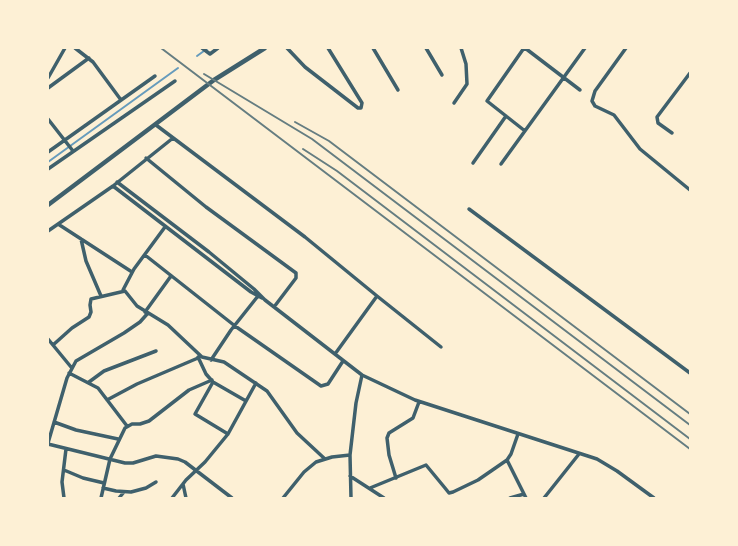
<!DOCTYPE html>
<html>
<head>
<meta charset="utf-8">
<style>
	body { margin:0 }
	#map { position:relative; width:738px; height:546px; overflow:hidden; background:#fdf0d5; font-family:"Playfair Display",serif }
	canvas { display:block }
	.frame { position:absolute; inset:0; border:49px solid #fdf0d5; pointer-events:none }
</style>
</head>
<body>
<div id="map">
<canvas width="738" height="546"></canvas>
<div class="frame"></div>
</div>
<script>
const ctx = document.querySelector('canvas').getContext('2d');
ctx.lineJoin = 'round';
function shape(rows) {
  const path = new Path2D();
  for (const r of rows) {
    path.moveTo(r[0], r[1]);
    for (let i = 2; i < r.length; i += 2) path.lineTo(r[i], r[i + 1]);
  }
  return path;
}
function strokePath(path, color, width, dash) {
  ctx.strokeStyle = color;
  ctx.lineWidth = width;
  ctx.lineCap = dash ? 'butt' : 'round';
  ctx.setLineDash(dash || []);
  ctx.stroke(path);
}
const stream = shape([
	[197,56,208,48],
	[48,162,178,68]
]);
const minor = shape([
	[75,48,93,62,121,100],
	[202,48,210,54,218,48],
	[287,48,305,67,358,108,361,108,362,103,328,48],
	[373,48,398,90],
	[426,48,442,75],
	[524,48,487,101,525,131],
	[525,48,580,90],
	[626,48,595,91,592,101,595,106,614,115,640,149,690,190],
	[48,78,65,48],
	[48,88,89,58],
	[454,103,467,84,466,64,461,48],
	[48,119,73,151],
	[156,125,305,237,377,296,335,354],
	[672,133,658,123,657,117,690,73],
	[48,152,155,76],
	[146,158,206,207,296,273,296,278,274,307],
	[473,163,506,116],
	[501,164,585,48],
	[48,169,175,81],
	[117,182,209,252,254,289,265,300,362,375,415,400,597,459,617,471,654,498],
	[113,186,251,292,262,298],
	[469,209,690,373],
	[58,224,132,272],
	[48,231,113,186,173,138],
	[81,239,86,261,101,296],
	[145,255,235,326,321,386,328,384,343,361],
	[123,290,134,269,165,227],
	[377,296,441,347],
	[145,312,171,276],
	[48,339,71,367],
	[53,345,72,328,89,317,91,312,90,305,91,299,125,291,137,306,168,325,202,357,224,362,267,391,297,433,325,459],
	[198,357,206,374,213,382,246,401],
	[211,360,231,330,258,296],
	[69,373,98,388,127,426],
	[89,382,104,371,156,351],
	[213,382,195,414,228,434],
	[107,400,137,384,198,358],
	[54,422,76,430,118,439],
	[48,443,67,378,76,361,124,333,140,322,148,313],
	[48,444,125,463,133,463,156,456,178,459,185,462,232,498],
	[507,460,526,498],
	[64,470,83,478,104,483],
	[350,476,384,498],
	[396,478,389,455,387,438,389,433,413,418,419,402],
	[183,484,186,498],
	[103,488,116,491,131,492,146,488,156,482],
	[370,488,426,465,445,488,449,493,453,492,478,480,507,460,511,454,518,434],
	[64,498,62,482,66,449],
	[101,498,110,459,125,428,132,424,140,424,149,421,189,390,212,380],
	[119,498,124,492],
	[172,498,186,480,205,462,228,434,256,383],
	[283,498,304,472,316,462,332,457,350,455],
	[351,498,350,455,356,403,362,375],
	[510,498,524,494],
	[544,498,579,454]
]);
const tertiary = shape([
	[48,205,214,80,265,48]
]);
const rail = shape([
	[161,48,690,449],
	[204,74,312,139,690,425],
	[295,122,329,141,690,414],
	[303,149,337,171,690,439]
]);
strokePath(stream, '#669bbc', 2);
strokePath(minor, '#3f606c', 3.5);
strokePath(tertiary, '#3f606c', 4.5);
strokePath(rail, '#657d81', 2);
</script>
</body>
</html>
